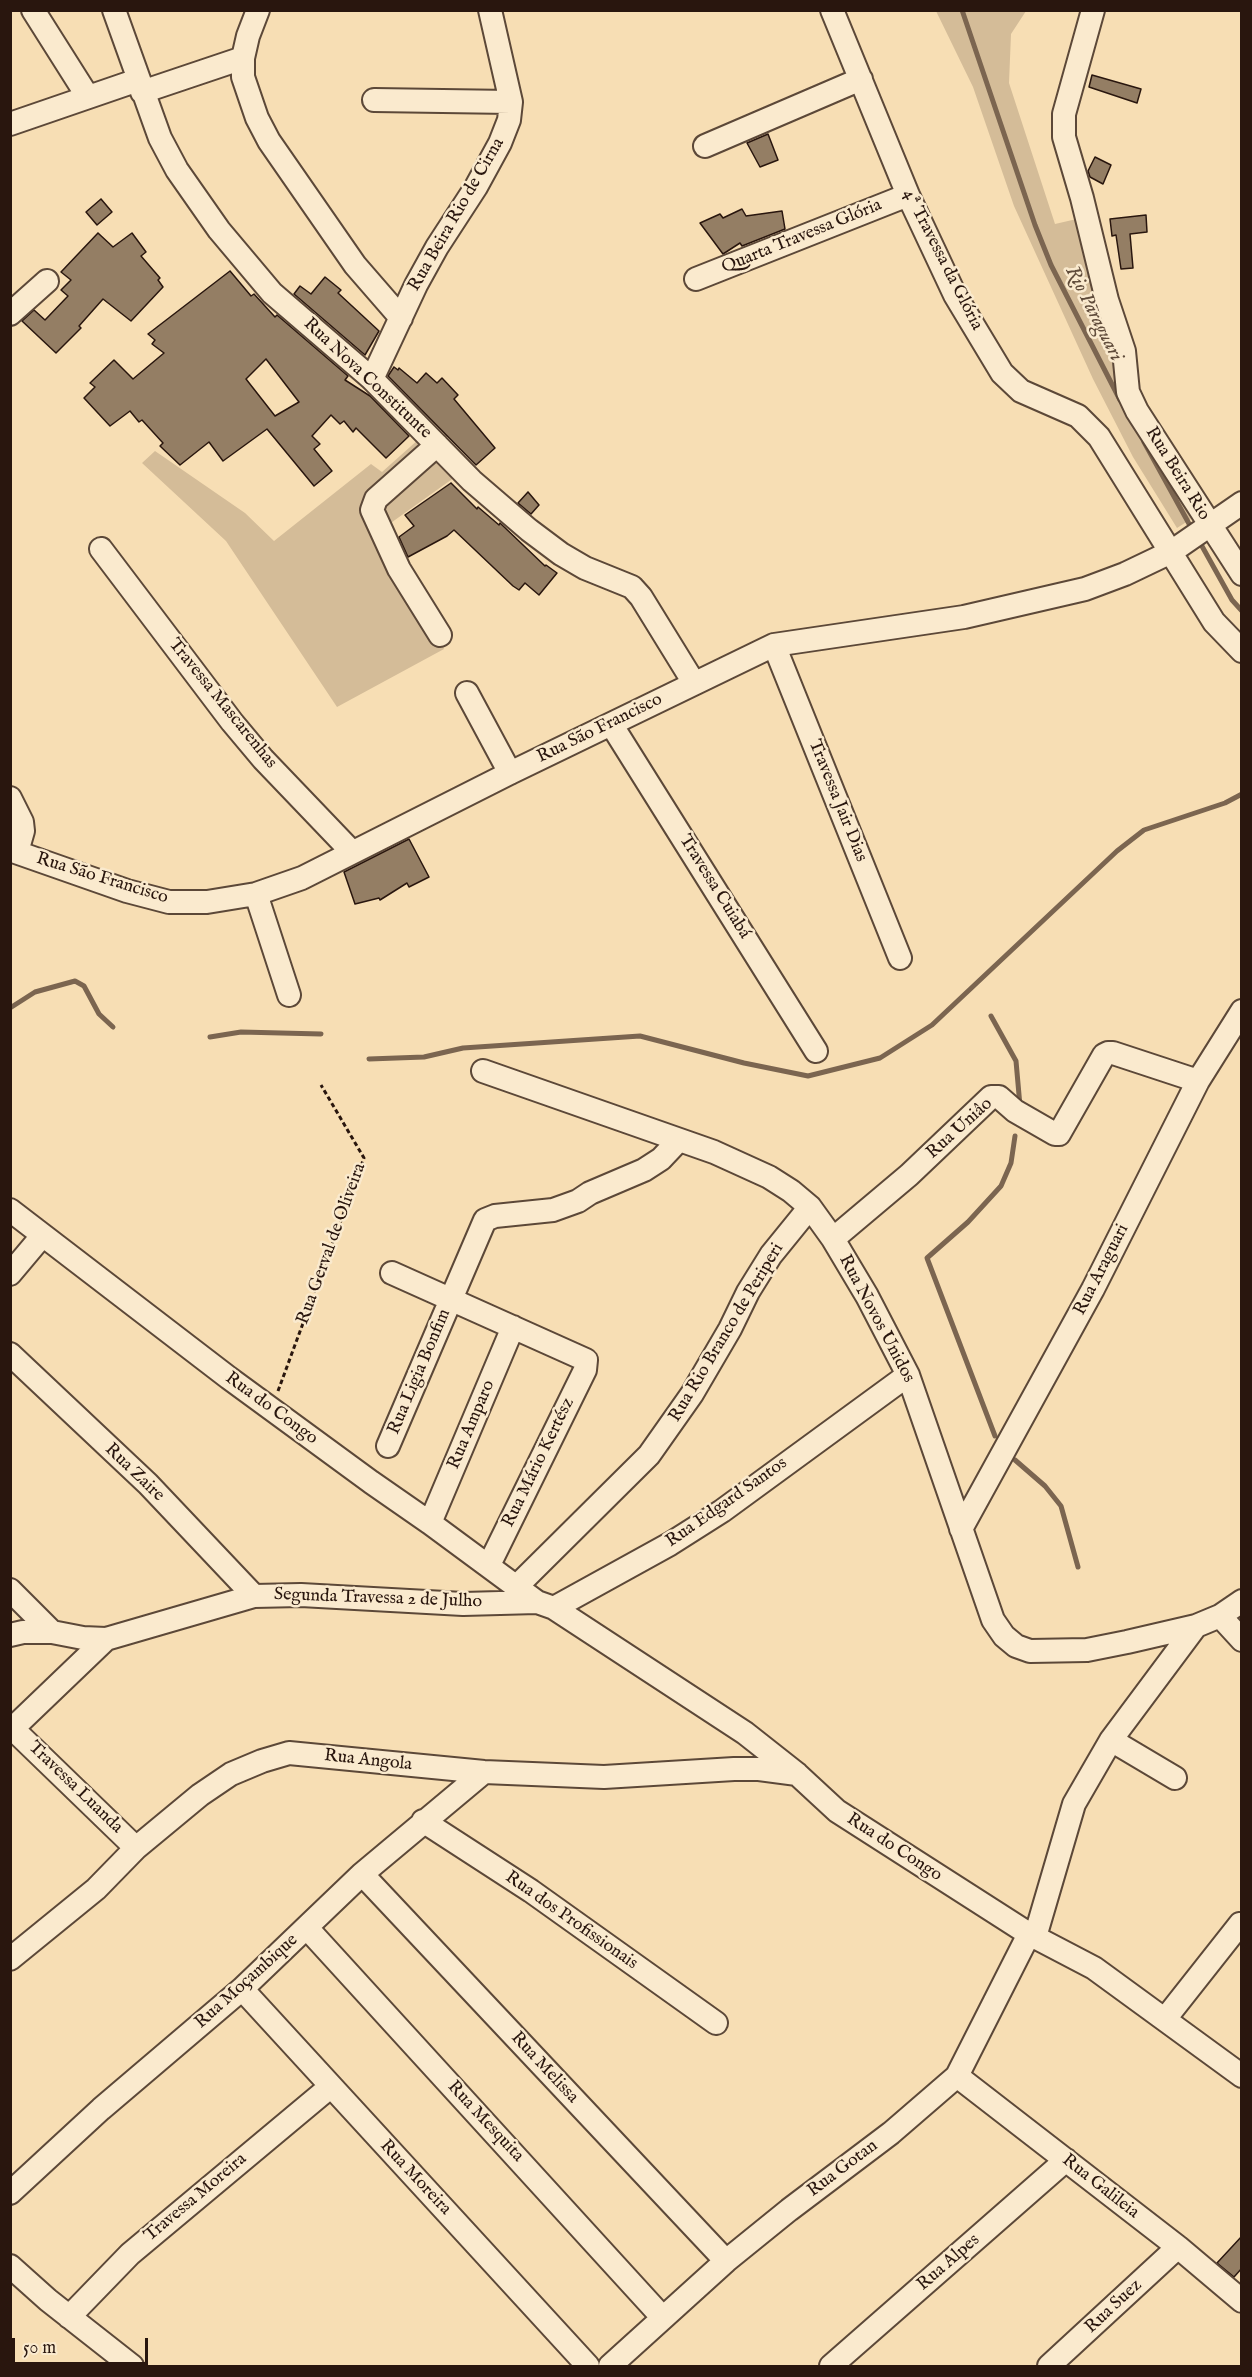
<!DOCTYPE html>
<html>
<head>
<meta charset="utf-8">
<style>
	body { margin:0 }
	#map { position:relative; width:1252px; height:2377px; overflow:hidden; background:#f7deb4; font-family:"IM FELL English",serif }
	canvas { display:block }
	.frame { position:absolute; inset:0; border:12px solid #29160e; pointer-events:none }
	.scale { position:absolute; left:12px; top:2338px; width:136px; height:27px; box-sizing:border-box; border:3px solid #29160e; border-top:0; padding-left:8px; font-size:18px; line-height:21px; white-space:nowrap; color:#29160e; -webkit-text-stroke:4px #faeace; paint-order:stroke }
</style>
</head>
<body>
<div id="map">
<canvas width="1252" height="2377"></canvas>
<div class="frame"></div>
<div class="scale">50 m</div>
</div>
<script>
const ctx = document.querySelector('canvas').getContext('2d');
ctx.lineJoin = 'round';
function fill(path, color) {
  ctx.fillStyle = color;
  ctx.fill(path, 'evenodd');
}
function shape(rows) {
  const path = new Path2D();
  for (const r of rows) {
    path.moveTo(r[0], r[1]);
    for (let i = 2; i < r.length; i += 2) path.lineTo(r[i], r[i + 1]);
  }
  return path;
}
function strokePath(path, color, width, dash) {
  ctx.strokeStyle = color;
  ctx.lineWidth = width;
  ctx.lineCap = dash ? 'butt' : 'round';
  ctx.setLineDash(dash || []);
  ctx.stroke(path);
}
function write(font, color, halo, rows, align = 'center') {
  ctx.font = font + ' "IM FELL English",serif';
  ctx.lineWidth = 5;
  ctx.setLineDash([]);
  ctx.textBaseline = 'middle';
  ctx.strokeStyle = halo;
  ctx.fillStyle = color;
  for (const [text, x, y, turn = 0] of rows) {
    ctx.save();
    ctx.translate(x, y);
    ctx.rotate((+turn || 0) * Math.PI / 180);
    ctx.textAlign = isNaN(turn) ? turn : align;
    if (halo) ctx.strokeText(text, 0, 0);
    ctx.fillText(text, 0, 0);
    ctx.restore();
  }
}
const green = shape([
	[936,11,1026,11,1011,34,1009,83,1055,224,1081,218,1119,352,1116,382,1191,519,1177,528,1133,457,1093,379,1014,206,973,87],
	[419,439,455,477,381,530,444,649,337,707,226,541,142,463,155,451,245,513,274,541,371,464,382,472]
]);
const stream = shape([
	[962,10,1035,225,1051,265,1120,400],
	[1144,442,1193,531],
	[1198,539,1232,600,1242,611],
	[10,1008,35,992,75,981,84,986,99,1014,113,1027],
	[991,1016,1016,1061,1020,1106],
	[210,1037,241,1032,321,1034],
	[369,1059,424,1057,463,1048,640,1036,744,1063,808,1076,880,1058,932,1025,1117,851,1144,830,1225,803,1242,794],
	[995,1436,927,1258,968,1222,1001,1186,1011,1163,1015,1136],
	[1015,1460,1045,1486,1061,1506,1078,1567]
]);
const building = shape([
	[1092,75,1141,89,1137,103,1089,87,1092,75],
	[768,134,778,160,760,167,747,143,768,134],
	[1095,157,1111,165,1103,184,1090,177,1088,171,1095,157],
	[101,199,112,212,97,225,86,212,101,199],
	[742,209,746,216,782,211,785,229,742,246,740,243,723,254,700,223,720,214,723,218,742,209],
	[1146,215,1147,232,1130,234,1133,268,1121,269,1116,235,1112,236,1110,219,1146,215],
	[98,233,113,247,132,233,146,252,141,256,160,278,158,280,163,287,131,321,103,299,79,326,81,328,56,353,22,321,34,310,45,320,68,296,61,290,71,280,61,272,98,233],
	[230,271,251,296,254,294,275,317,277,315,348,376,345,380,370,396,409,436,386,458,356,428,353,432,344,421,340,424,331,415,312,436,320,444,314,449,332,471,314,486,267,429,223,461,209,442,180,465,160,446,163,443,142,420,139,422,130,411,110,426,84,398,95,387,90,383,114,360,133,379,164,353,152,344,155,340,148,334,230,271],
	[266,359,299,402,275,416,246,379,266,359],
	[325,277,341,290,338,293,379,331,365,355,294,294,300,286,311,294,325,277],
	[394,367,398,370,399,368,417,383,426,373,437,383,442,378,458,395,454,399,495,448,476,465,388,376,394,367],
	[451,483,477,509,478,507,499,525,500,523,545,566,546,565,557,573,539,595,525,583,519,590,513,586,454,530,447,536,408,557,399,537,414,526,405,515,451,483],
	[528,492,539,505,531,514,518,503,528,492],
	[409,839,429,877,409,887,407,883,380,900,379,898,355,904,344,872,409,839],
	[1242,2236,1242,2268,1234,2277,1217,2263,1242,2236]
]);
const path = shape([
	[278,1391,364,1158,321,1085]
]);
const minor = shape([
	[33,10,88,97],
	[114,10,160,138,177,170,219,230,272,293,372,379,472,481,529,530,561,554,585,568,632,587,641,597,694,683],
	[258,10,248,36,243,58,243,77,257,118,269,141,355,265,401,318],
	[832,10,908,195,955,295,1002,373,1021,391,1078,416,1099,437,1214,622,1242,651],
	[1093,10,1064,114,1064,137,1082,198,1107,300,1124,351,1128,392,1137,411,1242,574],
	[142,92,243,58],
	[374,100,511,102],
	[10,124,138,80],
	[705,146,861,79],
	[696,279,908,195],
	[10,314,47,281],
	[372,379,416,285,437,247,476,187,500,143,509,120,511,102,490,10],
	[437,445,376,499,372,510,399,569,440,635],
	[101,549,232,722,263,759,352,852],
	[774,645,900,958],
	[467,693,510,773],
	[611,724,816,1051],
	[10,798,22,822,23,831,17,852],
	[10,850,127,891,169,902,207,902,256,894,302,878,510,773,774,645,964,617,1085,589,1125,574,1171,552,1242,503],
	[256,894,289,995],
	[483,1071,714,1152,769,1177,791,1191,810,1207,833,1239,867,1296,908,1375,993,1620,1004,1636,1016,1646,1030,1651,1087,1650,1127,1642,1196,1626,1220,1616,1242,1601],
	[10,1210,229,1378,371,1482,430,1523,537,1602,554,1608,670,1544,722,1511,908,1375],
	[833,1239,909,1175,991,1097,999,1097,1015,1111,1055,1134,1059,1134,1104,1055,1108,1053,1113,1053,1198,1081],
	[392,1273,586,1360,585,1370,489,1565],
	[10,1274,42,1236],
	[10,1354,148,1484,254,1596],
	[388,1446,485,1220,495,1216,553,1210,578,1201,590,1193,644,1170,661,1159,678,1141],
	[430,1523,513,1327],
	[961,1529,1093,1289,1198,1081,1242,1011],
	[517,1586,649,1455,692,1394,730,1329,748,1292,771,1255,810,1207],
	[10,1590,52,1632],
	[554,1608,745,1733,797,1774,837,1811,1029,1934,1094,1968,1242,2076],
	[1220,1616,1242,1640],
	[10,1635,23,1632,52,1632,83,1638,106,1639,254,1596,301,1595,463,1604,537,1602],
	[13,1729,136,1848],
	[10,1731,106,1639],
	[1111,1740,1175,1778],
	[423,1821,531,1891,716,2023],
	[362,1874,726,2261],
	[307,1928,663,2318],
	[1035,1937,1074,1804,1111,1740,1196,1626],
	[10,1959,96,1889,136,1848,200,1795,231,1774,262,1761,289,1753,484,1772,604,1777,734,1769,759,1769,797,1774],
	[242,1989,588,2366],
	[1165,2019,1240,1924],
	[957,2076,1178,2247,1242,2301],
	[10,2193,101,2109,242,1989,362,1874,484,1772],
	[10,2266,48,2300,132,2366],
	[69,2317,130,2254,330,2087],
	[610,2366,726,2261,789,2210,891,2133,957,2076,1029,1934],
	[831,2366,1066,2160],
	[1049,2366,1178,2247]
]);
const streetNames = [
	["Rua Beira Rio de Cirna",457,215,-60],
	["Quarta Travessa Glória",802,237,-22],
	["4ª Travessa da Glória",942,260,63],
	["Rua Nova Constitunte",367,379,43],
	["Rua Beira Rio",1177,474,58],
	["Travessa Mascarenhas",222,704,51],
	["Rua São Francisco",600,729,-26],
	["Travessa Jair Dias",837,801,68],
	["Rua São Francisco",102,879,17],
	["Travessa Cuiabá",714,887,58],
	["Rua Uniâo",960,1129,-42],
	["Rua Gerval de Oliveira",332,1244,-70],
	["Rua Araguari",1102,1270,-63],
	["Rua Novos Unidos",876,1319,62],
	["Rua Rio Branco de Periperi",727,1333,-59],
	["Rua Ligia Bonfim",420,1372,-67],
	["Rua do Congo",271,1409,36],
	["Rua Amparo",472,1425,-67],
	["Rua Mário Kertész",539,1463,-64],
	["Rua Zaire",134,1473,44],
	["Rua Edgard Santos",727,1503,-35],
	["Segunda Travessa 2 de Julho",378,1599,2],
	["Rua Angola",368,1761,6],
	["Travessa Luanda",75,1788,44],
	["Rua do Congo",894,1848,33],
	["Rua dos Profissionais",571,1921,35],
	["Rua Moçambique",247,1982,-42],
	["Rua Melissa",544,2068,47],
	["Rua Mesquita",485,2122,47],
	["Rua Gotan",843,2169,-37],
	["Rua Moreira",415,2178,47],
	["Rua Galileia",1100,2187,38],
	["Travessa Moreira",196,2198,-40],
	["Rua Alpes",949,2263,-41],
	["Rua Suez",1114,2307,-43]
];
const waterNames = [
	["Rio Paraguari",1093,314,63]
];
fill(green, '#d4bc98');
strokePath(stream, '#7b6550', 5);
fill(building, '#947e64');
strokePath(building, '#29160e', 1.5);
strokePath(minor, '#5c4838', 26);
strokePath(path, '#29160e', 3, [4.5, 3]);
strokePath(minor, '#faeace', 22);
write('18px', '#29160e', '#faeace', streetNames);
write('italic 20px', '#5f4b3a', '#faeace', waterNames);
</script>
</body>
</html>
